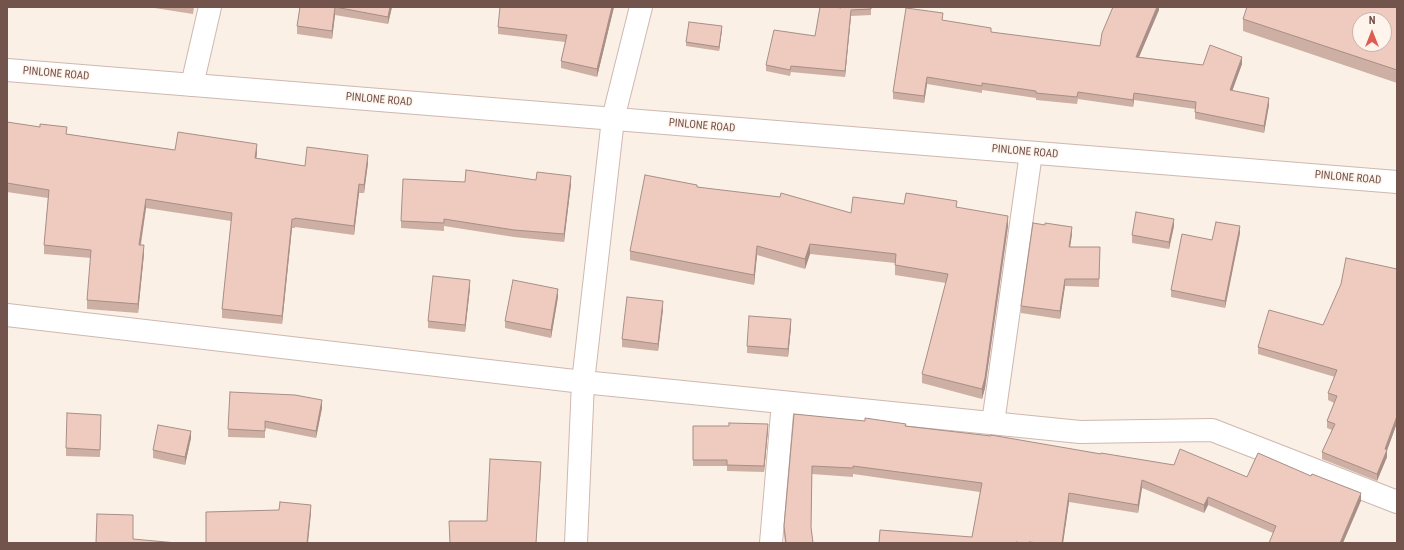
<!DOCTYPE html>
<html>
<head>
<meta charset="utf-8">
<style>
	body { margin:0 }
	#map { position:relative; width:1404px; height:550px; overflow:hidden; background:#fbf0e6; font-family:"Roboto Condensed",sans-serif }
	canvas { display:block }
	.frame { position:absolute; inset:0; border:8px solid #73544c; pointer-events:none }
	.north { position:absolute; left:1352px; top:12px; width:40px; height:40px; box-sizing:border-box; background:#fef4ec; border:1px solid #c6b4ac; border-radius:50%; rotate:0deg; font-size:11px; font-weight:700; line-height:16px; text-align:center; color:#73544c }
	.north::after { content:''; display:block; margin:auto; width:14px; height:18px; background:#dd5d52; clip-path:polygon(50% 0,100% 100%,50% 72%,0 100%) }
</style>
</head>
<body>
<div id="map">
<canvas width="1404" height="550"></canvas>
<div class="frame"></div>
<div class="north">N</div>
</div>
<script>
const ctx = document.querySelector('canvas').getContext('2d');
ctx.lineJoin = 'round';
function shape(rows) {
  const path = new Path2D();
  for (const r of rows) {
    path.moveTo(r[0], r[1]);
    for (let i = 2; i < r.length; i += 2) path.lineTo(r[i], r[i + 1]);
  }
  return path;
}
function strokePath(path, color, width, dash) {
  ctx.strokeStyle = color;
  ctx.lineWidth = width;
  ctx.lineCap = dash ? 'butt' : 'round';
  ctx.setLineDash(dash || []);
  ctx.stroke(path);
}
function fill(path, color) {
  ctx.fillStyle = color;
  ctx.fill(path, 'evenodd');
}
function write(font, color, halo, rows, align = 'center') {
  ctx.font = font + ' "Roboto Condensed",sans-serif';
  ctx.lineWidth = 3;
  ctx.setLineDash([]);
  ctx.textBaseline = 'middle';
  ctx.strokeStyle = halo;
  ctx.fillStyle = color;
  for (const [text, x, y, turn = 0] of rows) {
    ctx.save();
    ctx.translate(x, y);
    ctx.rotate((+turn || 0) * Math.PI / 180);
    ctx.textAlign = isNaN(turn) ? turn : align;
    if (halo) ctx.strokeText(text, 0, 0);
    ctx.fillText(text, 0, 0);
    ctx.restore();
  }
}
const minor = shape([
	[192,85,210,7],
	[7,315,583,382,1080,432,1212,430,1397,502],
	[993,423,1031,153],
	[576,543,583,382,613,119,641,7],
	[771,543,783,402]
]);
const tertiary = shape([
	[7,70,1397,182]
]);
const wall = shape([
	[148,7,194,7,193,14],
	[300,7,392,7,388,24,335,15,332,39,297,34,297,26],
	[614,7,597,77,561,68,561,61,565,42,498,34,498,27],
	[871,7,871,15,851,16,845,77,791,72,790,76,766,71,766,65,815,36,840,8],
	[1159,7,1159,10,1139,57,1203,65,1242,64,1232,91,1269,105,1264,133,1195,119,1195,109,1134,100,1133,107,1078,99,1077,104,1036,100,1036,98,982,90,982,93,927,84,924,103,893,99,893,92,943,21,991,33,1100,46],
	[1397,7,1397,83,1243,31,1243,19],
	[722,30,719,51,686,46,686,42],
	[7,122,67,134,175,150,257,153,256,159,305,166,368,163,364,193,359,193,354,235,295,227,295,228,292,228,282,324,222,318,222,309,231,221,146,208,141,245,144,254,138,313,87,309,87,300,91,258,44,254,44,245,48,198,7,192],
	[536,180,571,184,564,242,514,237,444,226,444,231,401,228,401,221,465,182],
	[697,187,851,213,904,204,957,207,1008,226,985,388,982,399,922,383,922,374,946,283,895,275,895,263,810,254,805,269,757,255,754,285,630,260,630,251],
	[1174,226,1169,249,1132,243,1132,235],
	[1240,233,1225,308,1171,297,1171,290,1212,240],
	[1072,234,1070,247,1100,247,1099,287,1065,286,1060,319,1021,313,1021,306],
	[1397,269,1397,423,1387,450,1387,457,1377,481,1322,459,1322,452,1332,430,1327,428,1327,421,1334,403,1328,400,1328,393,1335,377,1258,354,1258,347,1323,325],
	[470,288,465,332,428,328,428,321],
	[558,297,551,338,505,328,505,321],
	[663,309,658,351,622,347,622,339],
	[791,327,788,357,747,353,747,346],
	[322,408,316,438,265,428,265,438,228,437,228,429],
	[794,414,906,426,1101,454,1247,477,1361,501,1273,533,1208,505,1204,513,1142,488,1138,513,1069,502,1063,543,879,543,972,537,980,492,853,474,853,477,812,474,811,528,813,543,785,543,784,534,784,526],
	[101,422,100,457,66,456,66,448],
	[693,426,768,430,764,472,727,471,727,466,693,466],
	[191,438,185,465,153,458,153,450]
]);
const shadedWall = shape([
	[335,7,335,15,332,39,332,31],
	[390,7,392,7,388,24,388,17],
	[612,7,614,7,597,77,597,69],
	[1157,7,1159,7,1159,10,1136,64,1136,57],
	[851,10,851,16,845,77,845,71],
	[722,26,722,30,719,51,719,47],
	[1242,57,1242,64,1230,97,1230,90],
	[927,77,927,84,924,103,924,96],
	[1134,93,1134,100,1133,107,1133,100],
	[1269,98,1269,105,1264,133,1264,126],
	[257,144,257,153,255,167,255,158],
	[368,155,368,163,364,193,364,185],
	[571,176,571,184,564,242,564,234],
	[359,184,359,193,354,235,354,226],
	[146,199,146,208,139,253,139,245],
	[1008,216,1008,226,985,388,982,399,982,389],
	[292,219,292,228,282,324,282,316],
	[1174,219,1174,226,1169,249,1169,242],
	[1240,226,1240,233,1225,308,1225,301],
	[1072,227,1072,234,1069,254,1069,247],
	[810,244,810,254,805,269,805,259],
	[144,245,144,254,138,313,138,304],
	[757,246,757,255,754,285,754,275],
	[1065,279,1065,286,1060,319,1060,311],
	[470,280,470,288,465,332,465,325],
	[558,289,558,297,551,338,551,330],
	[663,301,663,309,658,351,658,344],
	[791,319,791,327,788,357,788,349],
	[322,400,322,408,316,438,316,431],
	[1397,416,1397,423,1385,456,1385,449],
	[768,424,768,430,764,472,764,466],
	[191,431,191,438,185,465,185,457],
	[1387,450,1387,457,1377,481,1377,474],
	[541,462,541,469,536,543],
	[1142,480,1142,488,1138,513,1138,505],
	[1069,493,1069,502,1063,543,1062,543],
	[1361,493,1361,501,1343,543,1340,543],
	[1208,497,1208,505,1204,513,1204,505],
	[311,505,311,513,308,543,307,543]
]);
const building = shape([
	[300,7,390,7,388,17,335,7,332,31,297,26,300,7],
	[500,7,612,7,597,69,561,61,567,35,498,27,500,7],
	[820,7,836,7,841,8,841,7,871,7,871,9,851,10,845,71,791,66,790,70,766,65,774,30,815,36,820,7],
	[1113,7,1157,7,1136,57,1203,65,1210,45,1242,57,1230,90,1269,98,1264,126,1195,112,1196,102,1134,93,1133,100,1078,92,1077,97,1036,93,1036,91,982,83,982,86,927,77,924,96,893,92,906,8,943,13,942,20,991,28,991,32,1100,46,1102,33,1113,7],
	[1247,7,1397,7,1397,70,1243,19,1247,7],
	[1360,20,1384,20,1384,44,1360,44,1360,20],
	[689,22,722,26,719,47,686,42,689,22],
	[7,122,40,127,40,124,67,127,66,134,175,150,178,132,257,144,255,158,305,166,307,147,368,155,364,185,359,184,354,226,295,218,295,219,292,219,282,316,222,309,232,213,146,199,139,245,144,245,138,304,87,300,91,250,44,245,49,190,7,183,7,122],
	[466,170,536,180,537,172,571,176,564,234,514,230,444,219,444,223,401,221,403,179,465,182,466,170],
	[645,175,697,185,697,187,780,197,781,193,851,213,853,197,904,204,906,193,957,201,956,207,1008,216,985,378,982,389,922,374,948,274,895,265,896,254,810,244,805,259,757,246,754,275,630,251,645,175],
	[1136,212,1174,219,1169,242,1132,235,1136,212],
	[1216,222,1240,226,1225,301,1171,290,1182,234,1212,240,1216,222],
	[1033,223,1045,225,1045,223,1072,227,1069,247,1100,247,1099,279,1065,279,1060,311,1021,306,1033,223],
	[1346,258,1397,269,1397,416,1385,449,1387,450,1377,474,1322,452,1335,424,1327,421,1337,396,1328,393,1337,370,1258,347,1269,310,1323,325,1341,284,1346,258],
	[433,276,470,280,465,325,428,321,433,276],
	[513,280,558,289,551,330,505,321,513,280],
	[627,297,663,301,658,344,622,339,627,297],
	[749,316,791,319,788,349,747,346,749,316],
	[230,392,295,395,322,400,316,431,265,421,265,431,228,429,230,392],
	[67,413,101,415,100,450,66,448,67,413],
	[794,414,865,421,865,418,906,424,905,426,991,436,991,435,1101,454,1101,453,1174,465,1180,449,1247,477,1258,453,1311,476,1312,474,1361,493,1340,543,1269,543,1276,526,1208,497,1204,505,1142,480,1138,505,1069,493,1062,543,1039,543,1029,542,1029,543,1021,543,1016,542,1016,543,879,543,880,530,972,537,982,483,853,466,853,468,812,466,811,527,813,543,786,543,784,526,794,414],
	[729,423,768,424,764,466,727,465,727,460,693,460,693,426,729,426,729,423],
	[158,425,191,431,185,457,153,450,158,425],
	[490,459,541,462,536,543,450,543,449,521,487,521,490,459],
	[280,502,311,505,307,543,206,543,206,512,279,510,280,502],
	[97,514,133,515,133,539,177,543,96,543,97,514]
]);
const streetNames = [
	["PINLONE ROAD",56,74,5],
	["PINLONE ROAD",379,100,5],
	["PINLONE ROAD",702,126,5],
	["PINLONE ROAD",1025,152,5],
	["PINLONE ROAD",1348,178,5]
];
strokePath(minor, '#ceb8b0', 24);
strokePath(tertiary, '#ceb8b0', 24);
strokePath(minor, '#fff', 22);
strokePath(tertiary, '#fff', 22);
fill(wall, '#ceafa4');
fill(shadedWall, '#a78e86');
fill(building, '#efcbbf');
strokePath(building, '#a78e86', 1);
write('11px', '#73544c', '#fef4ec', streetNames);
</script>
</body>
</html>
